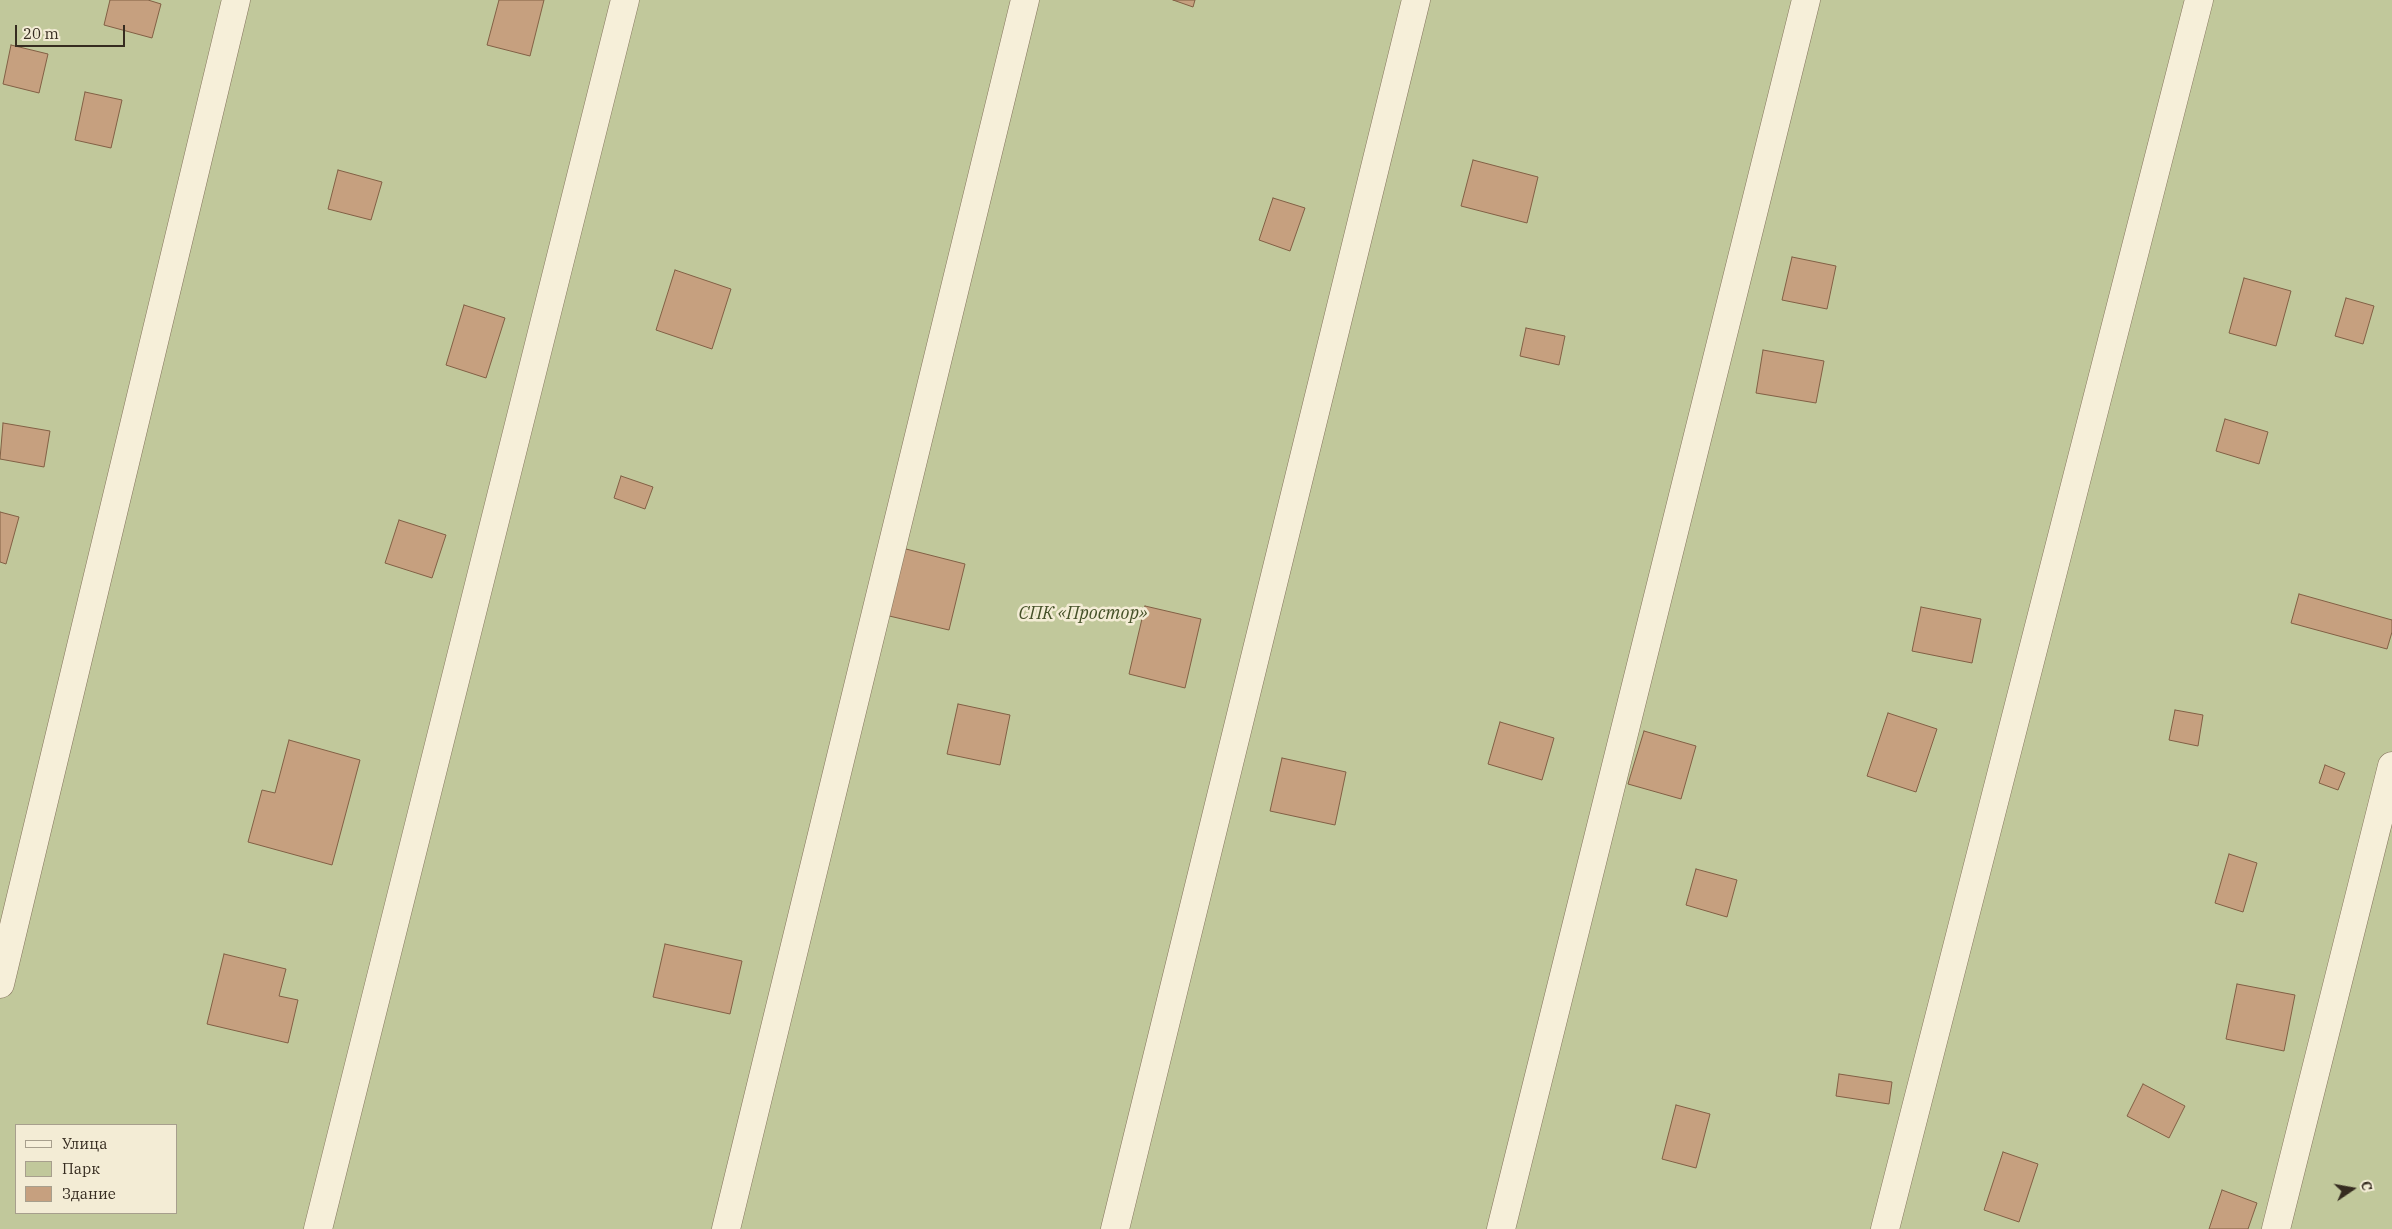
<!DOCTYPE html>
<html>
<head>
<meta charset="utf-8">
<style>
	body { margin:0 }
	#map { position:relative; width:2392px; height:1229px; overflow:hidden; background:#ebe2c6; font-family:"IBM Plex Serif",serif }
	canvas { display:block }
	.legend { position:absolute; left:15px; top:1124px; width:162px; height:90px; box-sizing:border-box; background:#f3ecd5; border:1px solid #a79f8d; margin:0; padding:6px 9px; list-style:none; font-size:15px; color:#362c20 }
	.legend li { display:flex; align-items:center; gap:10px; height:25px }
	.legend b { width:25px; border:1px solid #a79f8d }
	.north { position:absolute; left:2327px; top:1164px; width:50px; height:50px; -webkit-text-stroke:4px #f3ecd5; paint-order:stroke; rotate:78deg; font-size:14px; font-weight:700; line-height:20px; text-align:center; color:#362c20 }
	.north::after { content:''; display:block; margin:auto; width:18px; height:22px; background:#362c20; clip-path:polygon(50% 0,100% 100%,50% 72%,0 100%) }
	.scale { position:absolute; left:15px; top:25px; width:110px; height:22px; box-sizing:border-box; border:2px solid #362c20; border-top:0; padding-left:6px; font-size:15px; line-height:18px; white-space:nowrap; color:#362c20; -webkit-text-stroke:4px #f3ecd5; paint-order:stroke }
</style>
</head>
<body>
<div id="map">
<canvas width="2392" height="1229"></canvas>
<ul class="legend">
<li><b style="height:6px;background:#f6efd9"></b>Улица</li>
<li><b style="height:14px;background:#c1c89b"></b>Парк</li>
<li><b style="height:14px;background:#c6a07f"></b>Здание</li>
</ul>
<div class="north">С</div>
<div class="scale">20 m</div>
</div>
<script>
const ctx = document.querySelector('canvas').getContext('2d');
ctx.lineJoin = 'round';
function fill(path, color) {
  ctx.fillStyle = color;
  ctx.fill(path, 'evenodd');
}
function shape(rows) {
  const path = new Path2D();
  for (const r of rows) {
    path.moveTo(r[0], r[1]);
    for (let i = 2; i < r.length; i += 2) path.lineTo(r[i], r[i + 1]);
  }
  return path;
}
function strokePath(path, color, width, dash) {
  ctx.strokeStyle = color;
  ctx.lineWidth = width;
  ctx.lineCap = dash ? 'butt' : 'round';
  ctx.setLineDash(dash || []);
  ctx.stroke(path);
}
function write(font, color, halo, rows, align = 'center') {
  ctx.font = font + ' "IBM Plex Serif",serif';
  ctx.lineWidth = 5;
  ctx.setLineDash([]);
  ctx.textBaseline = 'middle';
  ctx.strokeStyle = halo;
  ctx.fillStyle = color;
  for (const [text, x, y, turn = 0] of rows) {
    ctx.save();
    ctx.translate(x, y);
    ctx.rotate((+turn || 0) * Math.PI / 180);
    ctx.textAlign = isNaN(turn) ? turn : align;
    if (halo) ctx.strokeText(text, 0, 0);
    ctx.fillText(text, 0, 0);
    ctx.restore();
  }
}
const green = shape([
	[0,0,2392,0,2392,1229,0,1229],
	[16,1125,176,1125,176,1213,16,1213]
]);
const building = shape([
	[110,0,148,0,161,4,152,38,104,25,110,0],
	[499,0,544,0,530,56,487,45,499,0],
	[1173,0,1195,0,1193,7,1173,0],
	[11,45,48,54,39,93,3,84,11,45],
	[85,92,122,100,111,148,75,140,85,92],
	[1473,160,1538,177,1527,223,1461,206,1473,160],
	[338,170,382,182,371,220,328,209,338,170],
	[1273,198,1305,208,1290,251,1259,240,1273,198],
	[1792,257,1836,266,1827,309,1782,300,1792,257],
	[675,270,731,289,712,349,656,330,675,270],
	[2244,278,2291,291,2276,346,2229,333,2244,278],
	[2346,298,2374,306,2363,344,2335,336,2346,298],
	[464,305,505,318,486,378,446,365,464,305],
	[1526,328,1565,336,1559,365,1520,356,1526,328],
	[1763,350,1824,361,1816,403,1756,393,1763,350],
	[2225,419,2268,432,2259,464,2216,451,2225,419],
	[3,423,50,431,44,467,0,459,3,423],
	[621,476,653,487,645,509,614,498,621,476],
	[0,512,19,517,6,564,0,562,0,512],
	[399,520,446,535,432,578,385,563,399,520],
	[902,548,965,564,949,630,885,615,902,548],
	[2299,594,2392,620,2392,632,2387,649,2291,623,2299,594],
	[1145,606,1201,619,1185,688,1129,674,1145,606],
	[1921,607,1981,619,1972,663,1912,651,1921,607],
	[958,704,1010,715,1000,765,947,754,958,704],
	[2175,710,2203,715,2198,746,2169,740,2175,710],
	[1888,713,1937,729,1916,792,1867,776,1888,713],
	[1500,722,1554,738,1542,780,1488,764,1500,722],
	[1644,731,1696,746,1681,799,1628,784,1644,731],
	[289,740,360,760,332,865,248,842,262,790,275,793,289,740],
	[1282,758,1346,772,1335,825,1270,811,1282,758],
	[2325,765,2345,773,2338,790,2319,783,2325,765],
	[2229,854,2257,863,2243,912,2215,903,2229,854],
	[1696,869,1737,880,1727,917,1686,905,1696,869],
	[665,944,742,961,730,1014,653,997,665,944],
	[224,954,286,969,279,996,298,1000,288,1043,207,1024,224,954],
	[2237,984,2295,995,2284,1051,2226,1039,2237,984],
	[1839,1074,1892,1082,1889,1104,1836,1096,1839,1074],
	[2143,1084,2185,1106,2169,1138,2127,1116,2143,1084],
	[1676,1105,1710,1114,1696,1168,1662,1159,1676,1105],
	[2003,1152,2038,1164,2019,1222,1984,1210,2003,1152],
	[2222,1190,2257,1203,2248,1229,2209,1229,2222,1190]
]);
const minor = shape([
	[0,984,236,0],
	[318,1229,625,0],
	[726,1229,1025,0],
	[1115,1229,1416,0],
	[1501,1229,1806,0],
	[1885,1229,2199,0],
	[2276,1229,2392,766]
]);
const parkNames = [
	["СПК «Простор»",1083,614]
];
fill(green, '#c1c89b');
fill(building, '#c6a07f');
strokePath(building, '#826045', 1);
strokePath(minor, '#85745d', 29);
strokePath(minor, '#f6efd9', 28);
write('italic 18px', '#455128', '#f3ecd5', parkNames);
</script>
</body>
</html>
